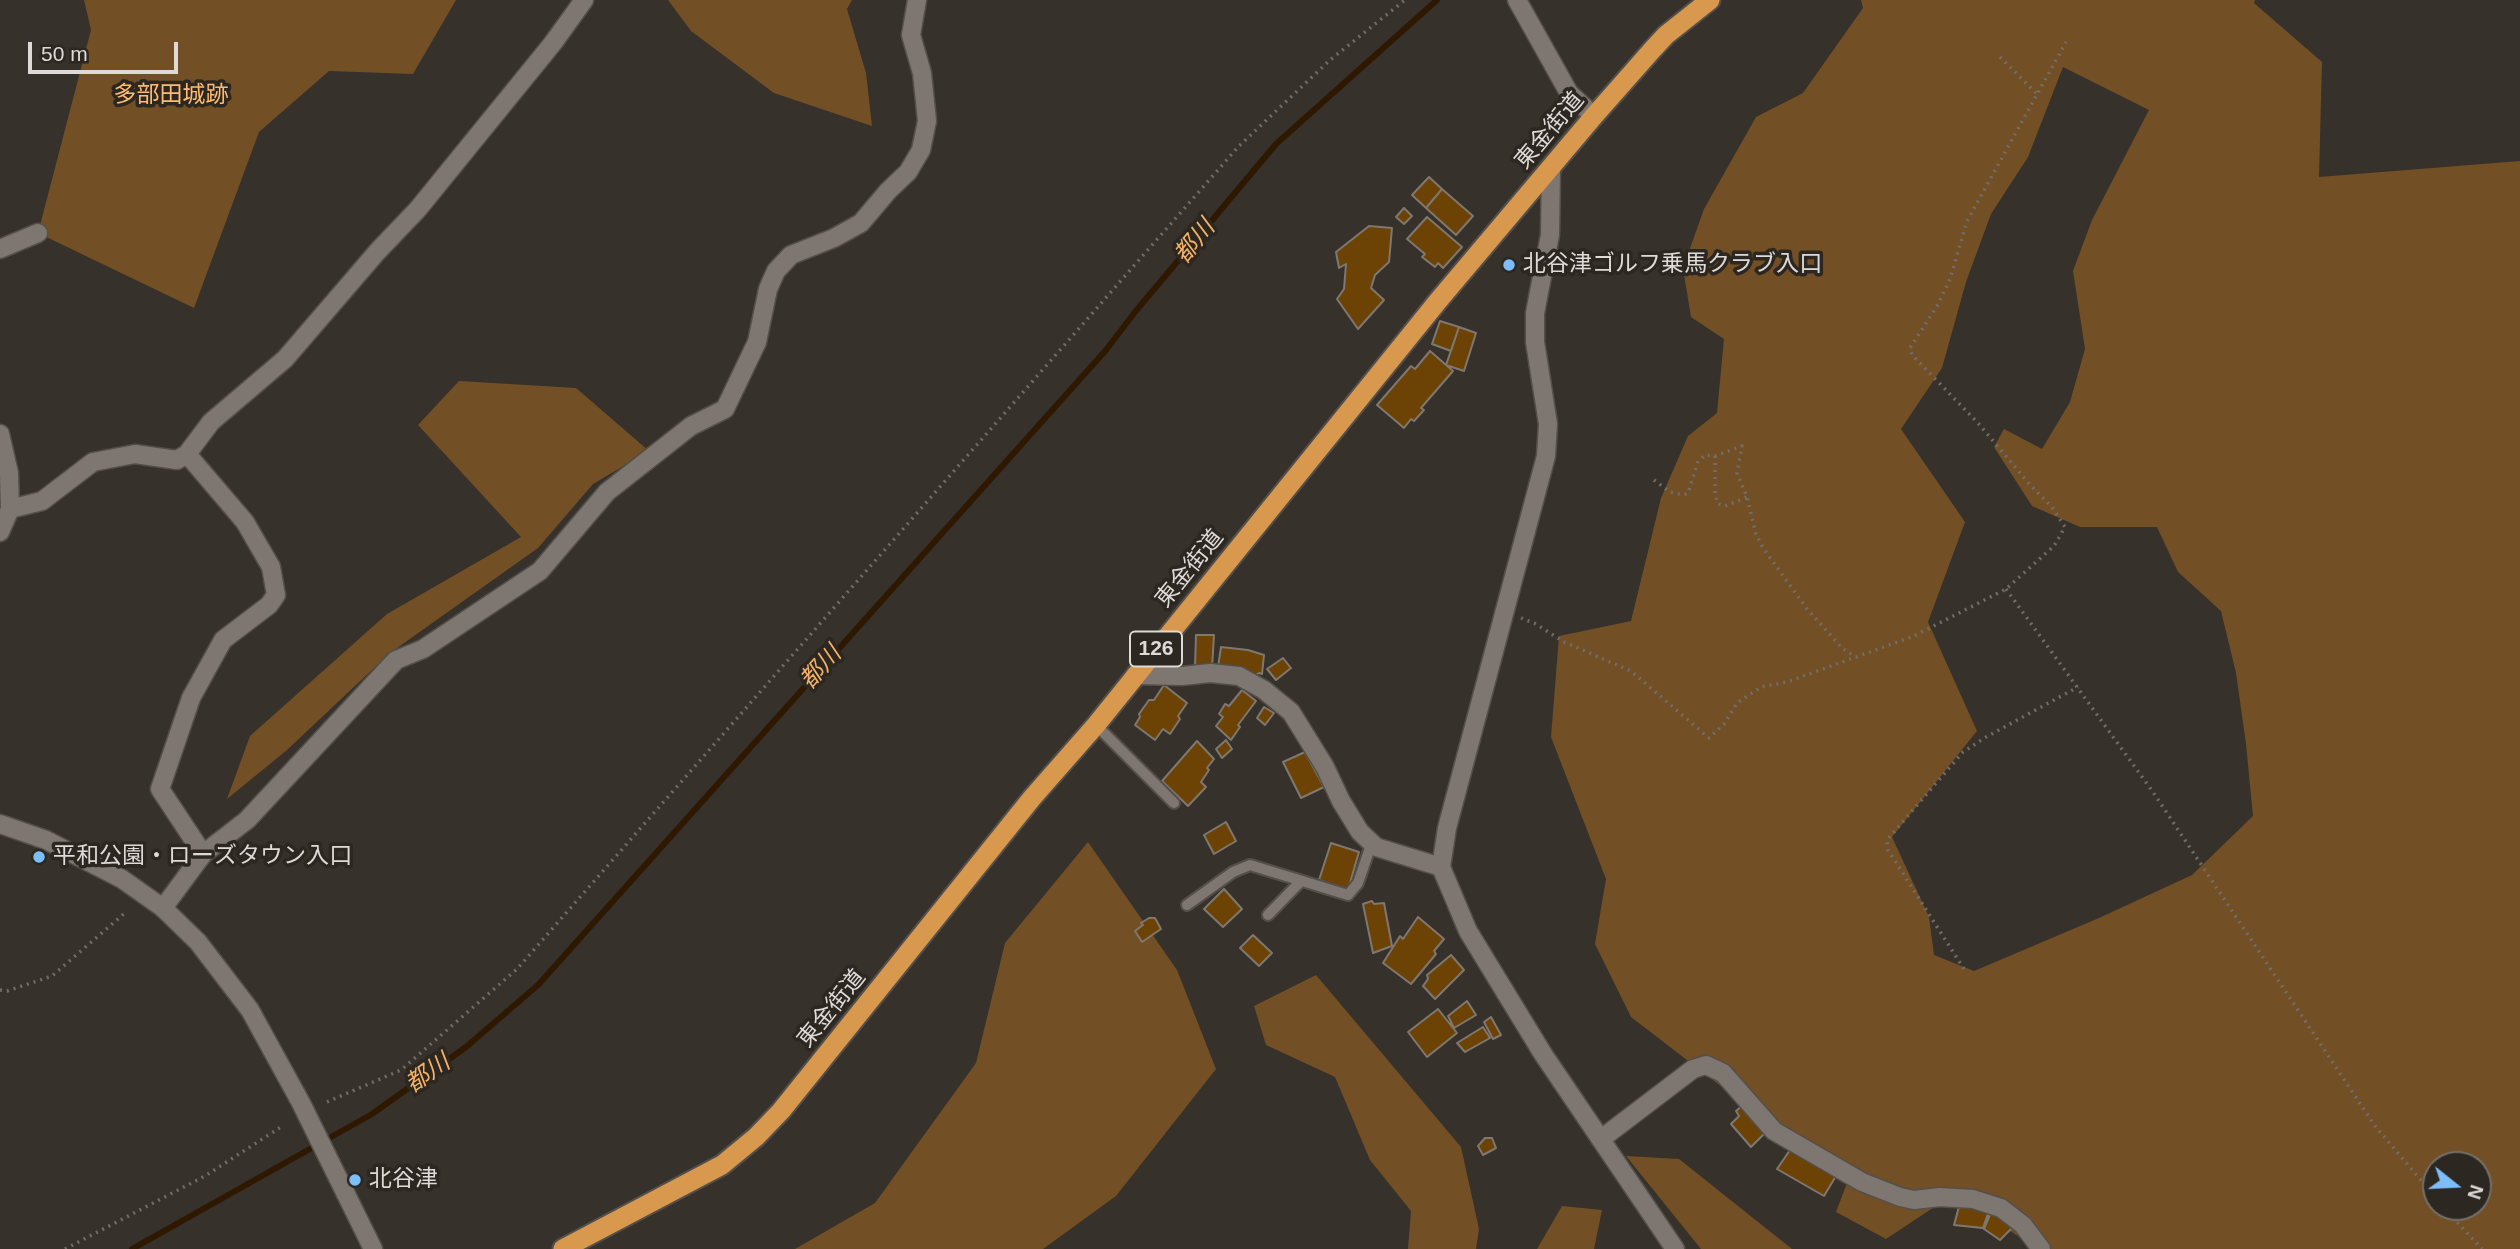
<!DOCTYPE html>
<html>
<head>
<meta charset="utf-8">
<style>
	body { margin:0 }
	#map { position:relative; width:2520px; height:1249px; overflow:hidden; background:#36312b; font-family:Helvetica,sans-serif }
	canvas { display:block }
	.north { position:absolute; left:2422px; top:1151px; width:70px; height:70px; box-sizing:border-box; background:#2c2721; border:2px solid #736f6a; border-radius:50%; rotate:108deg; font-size:19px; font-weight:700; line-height:28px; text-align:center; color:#dedad7 }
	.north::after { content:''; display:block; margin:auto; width:24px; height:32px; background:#7dbef9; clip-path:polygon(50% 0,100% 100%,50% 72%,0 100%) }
	.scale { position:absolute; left:28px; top:42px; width:150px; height:32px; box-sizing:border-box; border:4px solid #dedad7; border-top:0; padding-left:9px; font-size:21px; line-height:24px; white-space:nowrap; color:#dedad7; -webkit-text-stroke:5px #2c2721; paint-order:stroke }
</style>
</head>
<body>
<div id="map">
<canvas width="2520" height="1249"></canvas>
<div class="north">N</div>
<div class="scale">50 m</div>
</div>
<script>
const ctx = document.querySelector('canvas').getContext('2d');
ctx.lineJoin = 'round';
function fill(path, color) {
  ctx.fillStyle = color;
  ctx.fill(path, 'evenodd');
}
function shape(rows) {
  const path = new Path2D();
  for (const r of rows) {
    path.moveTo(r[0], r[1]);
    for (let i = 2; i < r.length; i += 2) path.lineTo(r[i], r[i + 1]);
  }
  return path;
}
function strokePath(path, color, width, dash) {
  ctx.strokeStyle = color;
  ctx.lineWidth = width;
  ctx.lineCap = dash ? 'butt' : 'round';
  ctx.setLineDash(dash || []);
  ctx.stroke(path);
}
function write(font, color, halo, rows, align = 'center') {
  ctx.font = font + ' Helvetica,"Noto Sans JP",sans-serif';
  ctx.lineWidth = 7;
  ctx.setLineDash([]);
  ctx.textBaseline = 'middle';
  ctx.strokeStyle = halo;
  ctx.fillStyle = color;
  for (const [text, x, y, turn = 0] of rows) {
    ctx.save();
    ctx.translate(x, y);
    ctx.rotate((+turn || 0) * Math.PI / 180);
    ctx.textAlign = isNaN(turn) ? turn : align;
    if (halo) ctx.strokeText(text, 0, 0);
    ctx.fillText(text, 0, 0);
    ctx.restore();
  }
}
const green = shape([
	[84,0,456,0,413,74,329,71,259,132,194,308,38,233,91,30],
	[668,0,852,0,847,9,866,73,872,126,774,93,691,31],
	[1861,0,2255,0,2254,3,2322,62,2319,177,2520,161,2520,1249,2033,1249,2033,1246,1954,1194,1886,1239,1836,1212,1847,1183,1631,1017,1595,944,1606,879,1551,737,1559,636,1631,621,1661,498,1688,436,1717,413,1724,339,1691,317,1683,268,1704,209,1756,117,1803,93,1863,8],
	[2063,67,2149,110,2092,220,2073,271,2085,349,2070,402,2042,449,2004,429,1994,447,2032,506,2080,527,2157,527,2178,572,2221,611,2236,673,2246,744,2253,816,2192,875,2099,918,1974,971,1934,955,1929,917,1892,837,1977,731,1928,622,1965,522,1901,429,1942,368,1966,282,1991,214,2028,157],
	[2436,1165,2478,1165,2478,1207,2436,1207],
	[459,381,576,388,649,451,593,484,538,548,390,653,287,750,227,799,250,736,387,614,521,537,418,425],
	[1088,842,1177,970,1216,1069,1116,1196,1043,1249,795,1249,875,1203,976,1063,1005,943],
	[1316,975,1461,1147,1479,1229,1476,1249,1408,1249,1411,1211,1370,1160,1335,1077,1266,1045,1254,1006],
	[1626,1156,1679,1159,1792,1249,1701,1249],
	[1562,1206,1602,1210,1594,1249,1537,1249]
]);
const stream = shape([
	[132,1249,372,1114,466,1047,538,985,1106,350,1135,312,1276,144,1437,0]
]);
const building = shape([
	[1429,177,1442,189,1426,208,1412,195,1429,177],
	[1442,189,1473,216,1456,235,1426,208,1442,189],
	[1404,208,1412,216,1404,224,1396,217,1404,208],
	[1427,217,1462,247,1443,268,1438,263,1435,267,1422,257,1425,254,1407,239,1427,217],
	[1369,226,1392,228,1389,262,1375,275,1371,288,1384,300,1358,329,1337,299,1344,289,1346,264,1339,268,1336,252,1369,226],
	[1440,321,1459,327,1451,351,1432,344,1440,321],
	[1459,327,1476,333,1464,371,1446,365,1459,327],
	[1430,351,1453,371,1421,408,1424,410,1414,421,1411,419,1404,428,1377,405,1411,366,1415,369,1430,351],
	[1196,635,1214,635,1212,668,1195,667,1196,635],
	[1221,647,1248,650,1264,655,1262,674,1259,673,1253,677,1218,667,1221,647],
	[1283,658,1291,668,1276,680,1267,669,1283,658],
	[1164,685,1187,703,1178,716,1180,719,1170,734,1163,729,1155,740,1135,725,1140,717,1139,714,1149,700,1154,700,1164,685],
	[1242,690,1256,701,1238,725,1240,727,1231,740,1216,726,1223,717,1219,714,1225,704,1229,706,1242,690],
	[1264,707,1274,713,1265,725,1257,718,1264,707],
	[1226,740,1232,749,1222,758,1216,749,1226,740],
	[1197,741,1214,759,1207,768,1209,770,1201,782,1206,787,1188,806,1162,781,1197,741],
	[1305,752,1324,787,1301,798,1283,762,1305,752],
	[1226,822,1236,841,1214,854,1204,835,1226,822],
	[1331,843,1359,852,1348,890,1319,880,1331,843],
	[1224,889,1242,909,1223,927,1204,909,1224,889],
	[1372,901,1374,904,1384,903,1392,946,1373,953,1363,904,1372,901],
	[1418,917,1444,939,1434,951,1436,954,1411,984,1383,963,1400,936,1403,939,1418,917],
	[1149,918,1155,918,1161,929,1142,942,1135,931,1143,925,1141,923,1149,918],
	[1253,935,1272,953,1259,966,1240,948,1253,935],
	[1451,955,1464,970,1435,999,1423,986,1428,979,1427,975,1451,955],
	[1467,1001,1476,1015,1454,1028,1448,1016,1467,1001],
	[1438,1009,1457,1033,1427,1057,1408,1032,1438,1009],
	[1491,1017,1501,1035,1493,1039,1484,1022,1491,1017],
	[1483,1027,1490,1038,1465,1052,1457,1043,1483,1027],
	[1743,1105,1767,1131,1751,1147,1731,1124,1739,1116,1736,1111,1743,1105],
	[1485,1138,1492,1138,1496,1148,1483,1155,1478,1146,1485,1138],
	[1790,1150,1836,1176,1824,1196,1777,1169,1790,1150],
	[1960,1203,1989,1211,1983,1228,1954,1225,1960,1203],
	[1991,1212,2014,1226,2000,1240,1984,1229,1991,1212]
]);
const path = shape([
	[2000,57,2038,95],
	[1715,456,1715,495,1718,504,1725,506,1747,497],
	[1654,480,1670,492,1684,495,1688,493,1698,462,1705,455,1715,456,1742,446,1737,473,1747,497,1756,534,1763,548,1807,609,1842,648,1856,657],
	[2006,589,2153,792,2375,1126,2436,1198],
	[1521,618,1536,624,1564,642,1631,671,1709,738,1724,724,1737,703,1761,687,1787,682,1914,636,2006,589,2054,546,2065,527,2052,507,2031,486,1978,423,1912,355,1910,348,1937,306,1950,279,1967,221,2066,42],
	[1964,969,1888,850,1887,840,1963,752,1986,737,2078,687],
	[0,990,7,991,52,976,126,912],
	[327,1102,401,1070,517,969,1239,146,1330,60,1405,0],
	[2443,1207,2482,1249],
	[65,1249,205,1176,284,1125]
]);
const service = shape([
	[1096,725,1174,803],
	[1187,905,1233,872,1250,865,1348,895,1358,883,1372,842],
	[1268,915,1301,881]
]);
const minor = shape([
	[1517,0,1569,93,1594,116],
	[0,249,38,233],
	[187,454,245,522,271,567,276,595,269,605,223,640,191,698,160,789,203,854],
	[10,509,42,501,93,462,135,454,177,460,187,454,211,422,285,359,377,252,418,209,553,43,584,0],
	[1135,675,1182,676,1210,673,1239,676,1264,690,1291,712,1325,767,1341,801,1360,832,1376,847,1441,867],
	[163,908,203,854,247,820,396,660,423,649,540,571,607,492,691,426,725,409,757,342,768,289,776,271,791,255,834,238,861,223,888,191,908,172,921,150,927,121,922,73,911,35,917,0],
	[1601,1139,1693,1069,1706,1065,1723,1073,1774,1131,1862,1182,1900,1197,1914,1200,1940,1197,1973,1199,2001,1208,2023,1225,2041,1249]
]);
const tertiary = shape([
	[1551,167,1550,235,1535,313,1535,342,1548,424,1546,456,1447,828,1441,867,1468,931,1543,1054,1675,1249],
	[0,434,9,473,10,509,0,532],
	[0,824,46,840,122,879,163,908,198,942,250,1010,301,1103,373,1249]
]);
const trunk = shape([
	[563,1249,722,1165,756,1137,781,1111,1032,798,1096,725,1438,301,1594,116,1653,49,1666,35,1710,0]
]);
const markers = [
	[1509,265,7,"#7dbef9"],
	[39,857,7,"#7dbef9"],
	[355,1180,7,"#7dbef9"]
];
const shields = [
	[1156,649,52]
];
const shieldNames = [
	["126",1156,649]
];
const parkNames = [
	["多部田城跡",171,96]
];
const streetNames = [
	["東金街道",1550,131,-50],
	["東金街道",1190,569,-51],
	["東金街道",832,1009,-51]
];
const poiNames = [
	["北谷津ゴルフ乗馬クラブ入口",1523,265],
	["平和公園・ローズタウン入口",53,857],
	["北谷津",369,1180]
];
const waterNames = [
	["都川",1195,242,-51],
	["都川",821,668,-48],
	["都川",428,1074,-35]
];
fill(green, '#734f26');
strokePath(stream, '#2f1800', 6);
fill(building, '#6d4205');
strokePath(building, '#7e7871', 2);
strokePath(service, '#544f4a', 14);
strokePath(minor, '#544f4a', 21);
strokePath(tertiary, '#544f4a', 21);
strokePath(trunk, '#544f4a', 23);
strokePath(path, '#726d68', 3.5, [2, 5]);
strokePath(service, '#7e7771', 10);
strokePath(minor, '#7e7771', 18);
strokePath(tertiary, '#7e7771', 18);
strokePath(trunk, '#d8984e', 19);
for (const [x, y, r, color] of markers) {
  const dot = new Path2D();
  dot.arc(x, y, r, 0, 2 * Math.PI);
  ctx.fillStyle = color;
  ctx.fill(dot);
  strokePath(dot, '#2c2721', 2.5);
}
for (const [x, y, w] of shields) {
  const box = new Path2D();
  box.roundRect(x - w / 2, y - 17.5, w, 35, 5);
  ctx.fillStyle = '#2c2721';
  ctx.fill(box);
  strokePath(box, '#dedad7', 2);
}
write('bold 21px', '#dedad7', null, shieldNames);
write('23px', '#ffbb71', '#2c2721', parkNames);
write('23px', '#dedad7', '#2c2721', streetNames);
write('23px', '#dedad7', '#2c2721', poiNames, 'left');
write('italic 24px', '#f4b167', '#2c2721', waterNames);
</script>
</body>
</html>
